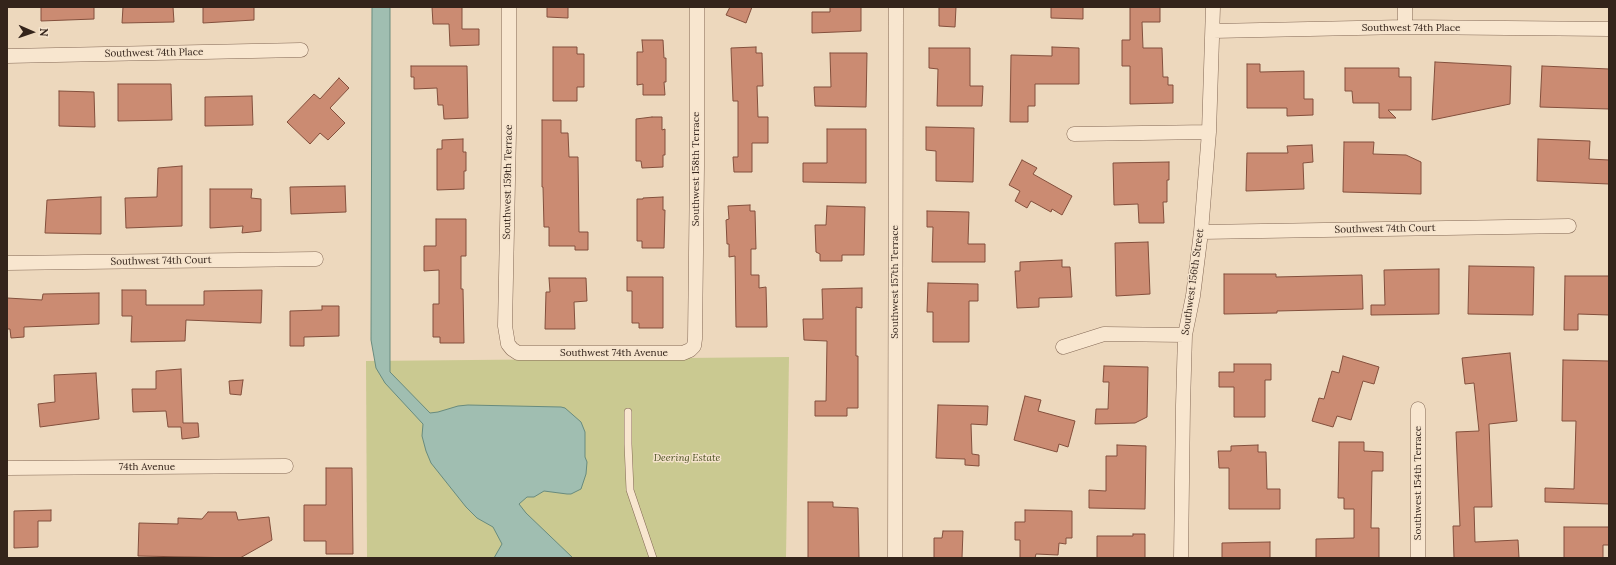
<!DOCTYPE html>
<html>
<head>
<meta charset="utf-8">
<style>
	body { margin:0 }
	#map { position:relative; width:1616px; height:565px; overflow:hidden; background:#edd8bd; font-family:Lora,serif }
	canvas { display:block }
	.frame { position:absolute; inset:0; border:8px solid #34241b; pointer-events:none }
	.north { position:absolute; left:12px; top:12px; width:40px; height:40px; -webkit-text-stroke:3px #f5e3cc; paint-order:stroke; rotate:92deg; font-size:11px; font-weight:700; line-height:16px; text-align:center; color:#34241b }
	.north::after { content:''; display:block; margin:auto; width:14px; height:18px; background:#34241b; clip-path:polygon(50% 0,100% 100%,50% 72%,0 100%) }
</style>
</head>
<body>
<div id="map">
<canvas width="1616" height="565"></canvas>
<div class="frame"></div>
<div class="north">N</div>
</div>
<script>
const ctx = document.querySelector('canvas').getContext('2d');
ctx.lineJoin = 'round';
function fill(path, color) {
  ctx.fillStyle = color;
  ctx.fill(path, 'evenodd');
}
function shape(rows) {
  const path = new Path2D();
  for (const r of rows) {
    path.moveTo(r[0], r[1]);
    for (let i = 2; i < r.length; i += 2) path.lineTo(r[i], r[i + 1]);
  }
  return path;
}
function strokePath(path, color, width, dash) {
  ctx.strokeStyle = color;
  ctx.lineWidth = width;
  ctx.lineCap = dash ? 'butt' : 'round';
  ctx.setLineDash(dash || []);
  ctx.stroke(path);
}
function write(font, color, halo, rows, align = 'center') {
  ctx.font = font + ' Lora,serif';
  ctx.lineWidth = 3;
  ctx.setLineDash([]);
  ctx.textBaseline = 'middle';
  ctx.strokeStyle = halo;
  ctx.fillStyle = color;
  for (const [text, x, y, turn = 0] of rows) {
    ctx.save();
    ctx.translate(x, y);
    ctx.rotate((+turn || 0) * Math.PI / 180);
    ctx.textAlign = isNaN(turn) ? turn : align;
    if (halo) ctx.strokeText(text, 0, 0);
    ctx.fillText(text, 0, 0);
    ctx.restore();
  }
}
const green = shape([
	[789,357,786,558,367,558,366,361]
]);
const water = shape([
	[372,7,390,7,390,372,430,413,438,412,458,406,468,405,561,407,565,408,581,422,585,432,585,457,587,462,586,474,581,489,571,494,567,494,544,491,534,497,527,497,519,504,526,513,573,558,494,558,502,544,493,527,477,518,466,507,431,463,426,451,422,436,423,424,385,383,376,368,371,340,372,7]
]);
const building = shape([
	[41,7,94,7,94,19,41,21,41,7],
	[123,7,173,7,174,22,122,23,123,7],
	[203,7,254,7,254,20,203,23,203,7],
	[432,7,462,7,462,29,479,29,479,45,450,46,449,24,433,24,432,7],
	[547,7,568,7,568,18,547,17,547,7],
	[730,7,752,7,746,23,726,15,730,7],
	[830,7,861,7,861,31,812,33,812,12,830,12,830,7],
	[939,7,956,7,955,27,939,26,939,7],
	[1051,7,1083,7,1083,19,1051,18,1051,7],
	[1130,7,1160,7,1160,22,1142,22,1143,48,1162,48,1163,77,1168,77,1168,85,1173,85,1173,103,1130,104,1130,66,1122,66,1122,40,1130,40,1130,7],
	[642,40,663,40,664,58,666,58,666,82,664,82,665,95,643,95,643,84,637,85,637,52,643,52,642,40],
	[553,47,577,47,577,54,584,54,584,87,577,87,577,101,553,101,553,47],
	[756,47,756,53,762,53,763,86,757,86,758,117,768,117,768,143,752,143,752,172,734,172,733,157,738,157,738,101,733,101,731,48,756,47],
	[1052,47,1079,48,1079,84,1035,84,1035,106,1028,106,1028,122,1010,122,1011,55,1052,56,1052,47],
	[929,48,970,48,970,86,983,86,982,106,937,106,938,69,929,68,929,48],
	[830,53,867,53,866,107,815,106,814,87,831,87,830,53],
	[1435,62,1511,66,1510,104,1432,120,1435,62],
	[1247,64,1260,64,1260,72,1304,71,1304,99,1313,99,1313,115,1287,116,1287,108,1247,108,1247,64],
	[411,66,467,66,468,118,444,119,443,105,438,105,437,88,414,89,414,77,411,77,411,66],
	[1542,66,1609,69,1609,109,1540,107,1542,66],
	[1345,68,1399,68,1399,77,1411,77,1411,110,1388,110,1396,118,1379,118,1379,103,1353,103,1352,91,1345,91,1345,68],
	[339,78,349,88,330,108,345,123,328,140,320,133,310,144,287,122,314,94,320,99,339,78],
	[118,84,171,84,172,120,118,121,118,84],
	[59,91,94,92,95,127,59,126,59,91],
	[252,96,253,125,205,126,205,97,252,96],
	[652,117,662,117,662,130,665,129,665,155,663,155,663,167,642,168,641,161,636,161,636,119,652,117],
	[542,120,561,120,561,133,568,133,569,157,578,157,579,232,588,232,588,250,575,250,575,246,549,246,549,227,544,227,543,187,542,187,542,120],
	[926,127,974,128,973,182,936,181,936,151,926,150,926,127],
	[827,129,866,129,866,183,803,182,803,163,827,163,827,129],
	[463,139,463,152,466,152,466,171,464,171,464,189,437,190,437,149,442,149,442,140,463,139],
	[1538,139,1590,141,1589,159,1609,160,1609,184,1537,181,1538,139],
	[1344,142,1374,142,1373,154,1406,155,1421,162,1421,194,1343,192,1344,142],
	[1312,145,1313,162,1303,163,1304,189,1246,191,1247,153,1288,153,1287,146,1312,145],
	[1022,160,1037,168,1033,174,1072,196,1062,215,1052,209,1051,212,1031,201,1027,208,1015,201,1020,191,1009,185,1022,160],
	[1169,162,1169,180,1167,180,1167,202,1163,202,1164,223,1139,223,1138,204,1114,205,1113,163,1169,162],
	[182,166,182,226,126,228,125,198,157,197,158,168,182,166],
	[345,186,346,212,291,214,290,187,345,186],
	[210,189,252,189,251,198,261,199,261,231,242,233,243,226,210,228,210,189],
	[101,197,101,234,45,233,47,200,101,197],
	[663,197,663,210,665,210,664,248,642,248,642,241,637,241,637,199,643,199,643,198,663,197],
	[750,205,750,211,755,211,756,249,751,249,751,275,759,275,759,288,766,287,767,327,736,327,735,256,729,257,729,244,727,244,726,220,729,219,728,206,750,205],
	[827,206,865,207,864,255,842,255,842,261,820,261,820,254,816,252,815,225,826,225,827,206],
	[927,211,969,212,968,244,985,244,985,262,932,262,933,227,927,227,927,211],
	[436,219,466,219,466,256,461,256,461,289,463,289,464,343,440,343,440,337,433,337,433,304,439,304,439,270,424,271,424,246,436,246,436,219],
	[1148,242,1150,294,1116,296,1115,243,1148,242],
	[1062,260,1062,267,1070,267,1072,297,1039,298,1039,307,1017,308,1015,271,1020,271,1020,262,1062,260],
	[1469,266,1534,267,1533,315,1468,314,1469,266],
	[1439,269,1439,314,1371,315,1371,305,1385,305,1384,270,1439,269],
	[1224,274,1276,274,1276,277,1362,275,1363,309,1277,311,1277,313,1224,314,1224,274],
	[1565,276,1609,276,1609,315,1578,314,1578,330,1564,330,1565,276],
	[627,277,663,277,663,328,639,328,639,323,632,323,632,291,627,291,627,277],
	[549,278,586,278,587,301,574,302,575,329,545,329,546,292,550,292,549,278],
	[928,283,978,284,978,301,969,301,969,342,933,342,933,312,927,312,928,283],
	[862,288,862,308,856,307,856,356,858,356,858,408,847,408,847,416,815,416,815,401,826,401,827,341,804,340,803,319,823,319,822,289,862,288],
	[122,290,146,290,146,305,204,305,204,291,262,290,261,323,186,320,185,341,131,342,132,316,122,316,122,290],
	[99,293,99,324,24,327,24,337,11,338,10,329,7,329,7,298,42,300,43,294,99,293],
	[322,306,339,306,339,336,304,337,304,346,290,346,290,311,322,310,322,306],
	[1510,353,1517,421,1489,424,1492,507,1474,507,1475,542,1518,540,1519,558,1454,558,1453,526,1460,526,1456,432,1479,431,1474,383,1465,384,1462,358,1510,353],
	[1343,356,1379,367,1374,384,1363,381,1351,420,1337,416,1333,427,1312,421,1319,398,1324,399,1332,371,1339,373,1343,356],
	[1563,360,1609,361,1609,504,1545,502,1545,488,1574,489,1576,421,1562,421,1563,360],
	[1234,364,1271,364,1271,380,1265,380,1265,417,1234,417,1234,387,1219,387,1219,372,1234,372,1234,364],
	[1104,366,1148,367,1147,417,1135,423,1095,424,1096,409,1108,409,1109,382,1103,382,1104,366],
	[181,369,183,423,198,423,199,437,182,439,181,427,168,427,166,411,133,412,132,389,156,389,156,371,181,369],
	[96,373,99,419,40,427,38,404,55,402,54,375,96,373],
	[243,380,241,395,230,394,229,381,243,380],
	[1025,396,1041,400,1038,411,1075,421,1068,447,1059,444,1057,452,1014,440,1025,396],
	[938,405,988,406,987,425,971,424,972,454,979,455,979,466,965,465,965,459,936,458,938,405],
	[1339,442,1364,442,1364,451,1383,452,1383,471,1372,471,1371,528,1379,528,1379,558,1316,558,1316,539,1354,538,1354,509,1344,509,1344,498,1338,498,1339,442],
	[1117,445,1146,446,1145,509,1089,508,1089,490,1106,491,1106,456,1117,456,1117,445],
	[1258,445,1258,452,1266,452,1267,489,1280,489,1280,509,1229,509,1229,468,1219,468,1218,451,1231,451,1231,446,1258,445],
	[326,468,352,468,353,554,326,554,326,541,304,541,304,505,326,505,326,468],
	[808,502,833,502,833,507,858,508,859,558,808,558,808,502],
	[51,510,51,521,38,521,38,547,14,548,14,511,51,510],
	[1025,510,1072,511,1072,538,1066,538,1066,544,1059,543,1058,555,1036,554,1035,558,1020,558,1020,540,1015,540,1015,522,1025,522,1025,510],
	[208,512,236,512,238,520,269,517,272,540,240,558,138,556,139,523,178,524,178,518,202,519,208,512],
	[1564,527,1609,527,1609,545,1603,545,1603,558,1564,558,1564,527],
	[943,531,963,531,962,558,934,558,934,538,942,538,943,531],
	[1133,534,1145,534,1145,558,1097,558,1097,536,1133,536,1133,534],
	[1270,542,1270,558,1222,558,1222,543,1270,542]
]);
const service = shape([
	[628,412,628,444,630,490,653,558]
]);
const minor = shape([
	[509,7,509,132,505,326,508,344,512,349,518,353,683,353,690,350,694,346,695,339,697,166,697,7],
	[1405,27,1405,7],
	[1213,31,1405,27,1609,29],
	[7,56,301,50],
	[1074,134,1209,132],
	[1201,232,1569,226],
	[7,263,316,259],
	[1063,347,1104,334,1185,335],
	[1418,409,1418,558],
	[7,468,286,466],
	[895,558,896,7],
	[1181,558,1183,405,1185,335,1193,296,1201,232,1209,132,1213,7]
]);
const streetNames = [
	["Southwest 74th Place",1411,28],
	["Southwest 74th Place",154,53,-1],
	["Southwest 158th Terrace",696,169,-90],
	["Southwest 159th Terrace",508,182,-89],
	["Southwest 74th Court",1385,229,-1],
	["Southwest 74th Court",161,261,-1],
	["Southwest 157th Terrace",895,282,-90],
	["Southwest 156th Street",1193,282,-82],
	["Southwest 74th Avenue",614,353],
	["74th Avenue",147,467],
	["Southwest 154th Terrace",1418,483,-90]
];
const parkNames = [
	["Deering Estate",687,458]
];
fill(green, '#cac991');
fill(water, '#a0beb1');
strokePath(water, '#688b7e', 1);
fill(building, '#cb8b72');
strokePath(building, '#834f3c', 1);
strokePath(service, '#846956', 8);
strokePath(minor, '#846956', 15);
strokePath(service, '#f8e6cf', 7);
strokePath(minor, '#f8e6cf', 14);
write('10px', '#34241b', '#f5e3cc', streetNames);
write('italic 10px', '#4b5022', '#f5e3cc', parkNames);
</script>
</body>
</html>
